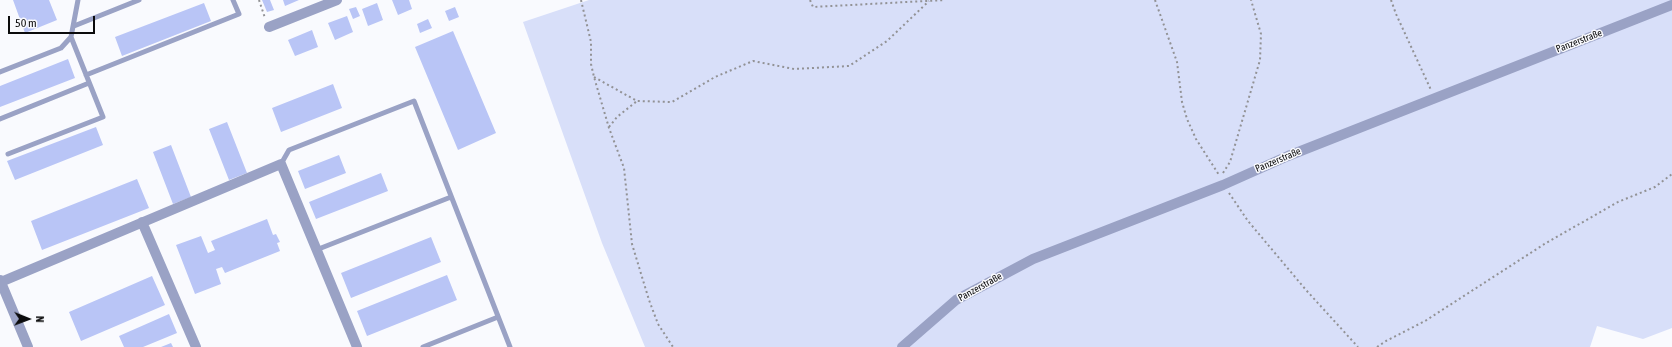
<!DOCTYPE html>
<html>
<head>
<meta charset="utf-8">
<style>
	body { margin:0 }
	#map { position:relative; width:1672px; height:347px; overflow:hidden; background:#f9fafe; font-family:"Asap Condensed",sans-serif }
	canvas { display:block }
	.north { position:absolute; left:8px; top:299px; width:40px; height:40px; -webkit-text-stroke:3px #f9fafe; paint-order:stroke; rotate:91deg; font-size:11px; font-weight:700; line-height:16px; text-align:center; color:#0b0b0c }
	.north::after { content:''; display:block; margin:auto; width:14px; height:18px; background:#0b0b0c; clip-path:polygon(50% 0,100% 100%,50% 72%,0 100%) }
	.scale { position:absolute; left:8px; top:16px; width:87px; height:18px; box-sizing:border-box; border:2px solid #0b0b0c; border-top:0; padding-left:5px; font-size:12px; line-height:14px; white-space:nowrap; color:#0b0b0c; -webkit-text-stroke:3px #f9fafe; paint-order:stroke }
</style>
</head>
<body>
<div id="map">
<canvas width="1672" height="347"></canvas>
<div class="north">N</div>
<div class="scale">50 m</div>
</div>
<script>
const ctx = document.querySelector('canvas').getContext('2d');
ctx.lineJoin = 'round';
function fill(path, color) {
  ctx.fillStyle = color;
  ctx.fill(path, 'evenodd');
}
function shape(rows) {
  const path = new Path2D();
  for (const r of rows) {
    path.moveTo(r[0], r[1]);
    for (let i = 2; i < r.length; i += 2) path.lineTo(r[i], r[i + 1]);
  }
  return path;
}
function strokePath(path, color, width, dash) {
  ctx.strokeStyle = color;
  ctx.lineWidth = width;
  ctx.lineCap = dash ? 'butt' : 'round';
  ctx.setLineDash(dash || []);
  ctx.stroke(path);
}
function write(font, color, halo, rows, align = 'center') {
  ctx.font = font + ' "Asap Condensed",sans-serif';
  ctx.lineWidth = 3;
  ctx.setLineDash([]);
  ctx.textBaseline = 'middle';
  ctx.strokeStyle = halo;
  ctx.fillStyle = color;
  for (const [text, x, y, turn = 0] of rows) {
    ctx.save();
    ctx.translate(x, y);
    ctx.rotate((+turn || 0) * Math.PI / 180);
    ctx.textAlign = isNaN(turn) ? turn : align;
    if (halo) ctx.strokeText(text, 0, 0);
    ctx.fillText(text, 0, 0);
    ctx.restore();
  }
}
const green = shape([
	[589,0,1672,0,1672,328,1643,339,1597,326,1590,347,645,347,602,243,523,22]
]);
const building = shape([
	[13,0,49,0,57,20,25,33],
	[262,0,270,0,274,10,267,12],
	[283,0,299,0,285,6],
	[392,0,409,0,412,9,398,15],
	[204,3,211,21,122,56,115,37],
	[377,3,383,20,368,26,362,9],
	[356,7,360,16,353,19,349,9],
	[455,7,459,17,449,21,445,11],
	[347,16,353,32,335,40,328,23],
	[428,19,432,28,420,33,417,24],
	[312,30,318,47,295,56,288,40],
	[453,31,496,133,458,150,415,47],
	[68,59,75,78,0,107,0,86],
	[333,84,342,108,281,132,272,108],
	[227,122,247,173,229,180,209,129],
	[96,127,103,145,15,180,7,161],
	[171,145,191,197,173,204,153,152],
	[339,155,346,173,305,189,298,171],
	[381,173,388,191,316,219,309,202],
	[137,179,149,208,42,250,31,221],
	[267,219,273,235,276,234,280,242,277,243,280,251,225,273,222,267,216,269,221,284,195,294,176,245,201,236,208,253,215,250,211,241],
	[431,237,441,262,351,298,341,273],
	[447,275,457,300,367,336,357,311],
	[152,276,165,305,81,341,69,312],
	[169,314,177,333,143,347,124,347,119,336],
	[171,343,173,347,161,347]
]);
const path = shape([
	[259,0,265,18],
	[581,0,591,42,591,64,594,77,609,128,624,168,632,244,649,300,658,324,673,347],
	[810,0,813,7,945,0],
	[1155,0,1177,62,1182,102,1187,119,1196,139,1219,175],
	[1391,0,1396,14,1431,90],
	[594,77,637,101,672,102,715,77,753,61,794,69,849,66,887,41,929,1],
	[609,127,617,117,637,101],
	[1223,173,1230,162,1260,60,1261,34,1251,0],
	[1229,193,1248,221,1306,290,1358,347],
	[1377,347,1386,341,1425,321,1546,243,1618,202,1655,187,1672,174]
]);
const lane = shape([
	[74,26,139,0],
	[0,72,61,48,71,37,78,0],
	[86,75,239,14,233,0],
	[0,119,89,83],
	[8,154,103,117,71,37],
	[281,164,289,150,414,101,510,347],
	[316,250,451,197],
	[423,347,498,317]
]);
const street = shape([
	[269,27,337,0],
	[142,222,196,347],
	[0,280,28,347],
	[1,282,281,164,357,347],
	[902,347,956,300,1033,259,1223,185,1288,156,1672,5]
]);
const streetNames = [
	["Panzerstraße",1579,41,-21],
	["Panzerstraße",1278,160,-23],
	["Panzerstraße",980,287,-29]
];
fill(green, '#d8dff9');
fill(building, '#b9c5f6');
strokePath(path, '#929295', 2, [2, 3]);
strokePath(lane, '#9aa2c5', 5);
strokePath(street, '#9aa2c5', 10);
write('10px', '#0b0b0c', '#f9fafe', streetNames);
</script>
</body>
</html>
